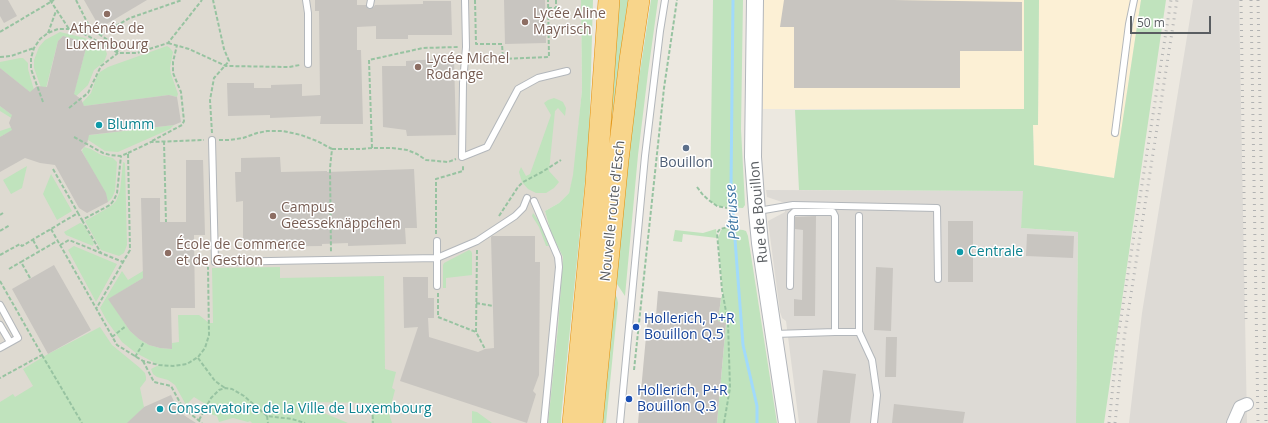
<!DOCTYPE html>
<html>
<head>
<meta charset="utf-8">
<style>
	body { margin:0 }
	#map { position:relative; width:1268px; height:423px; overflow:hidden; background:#ece8e0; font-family:"Open Sans",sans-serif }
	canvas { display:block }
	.scale { position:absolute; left:1130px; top:16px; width:81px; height:18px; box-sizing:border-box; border:2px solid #595d61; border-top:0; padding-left:5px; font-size:12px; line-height:14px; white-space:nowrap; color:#595d61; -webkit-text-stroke:3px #fff; paint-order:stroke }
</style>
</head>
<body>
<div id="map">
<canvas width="1268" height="423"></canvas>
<div class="scale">50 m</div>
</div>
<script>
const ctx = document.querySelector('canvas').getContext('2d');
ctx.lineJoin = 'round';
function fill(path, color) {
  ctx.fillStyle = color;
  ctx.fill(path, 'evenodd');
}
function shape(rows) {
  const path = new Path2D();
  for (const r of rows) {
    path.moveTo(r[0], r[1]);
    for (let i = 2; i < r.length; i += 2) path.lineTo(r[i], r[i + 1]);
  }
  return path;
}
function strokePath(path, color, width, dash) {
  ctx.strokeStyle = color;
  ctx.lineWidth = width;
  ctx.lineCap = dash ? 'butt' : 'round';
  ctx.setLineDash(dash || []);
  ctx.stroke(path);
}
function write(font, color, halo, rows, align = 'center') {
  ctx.font = font + ' "Open Sans",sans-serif';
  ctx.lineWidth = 3;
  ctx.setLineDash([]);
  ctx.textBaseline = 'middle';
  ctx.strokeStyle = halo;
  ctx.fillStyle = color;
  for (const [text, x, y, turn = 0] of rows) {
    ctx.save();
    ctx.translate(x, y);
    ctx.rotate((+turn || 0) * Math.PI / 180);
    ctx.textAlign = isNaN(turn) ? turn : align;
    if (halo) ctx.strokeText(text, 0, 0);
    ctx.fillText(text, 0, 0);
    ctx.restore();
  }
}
const commercial = shape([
	[763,0,1024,0,1024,109,763,109],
	[1039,0,1141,0,1114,178,1034,165,1033,124,1038,125]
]);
const industrial = shape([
	[1193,0,1239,0,1247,423,1129,423,1142,313],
	[766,190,1024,191,1021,228,1078,232,1076,423,799,423,786,321,782,318,780,312,768,221,785,212,785,203,767,197]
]);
const education = shape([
	[0,0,581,0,582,90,574,175,569,193,559,203,545,211,551,233,563,257,558,327,548,423,0,423]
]);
const green = shape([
	[581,0,593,0,589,142,561,418,561,423,548,423,558,327,563,257,551,233,545,211,559,203,569,193,573,175,582,90],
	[617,0,628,0,624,26,609,140],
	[651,0,658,0,648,73,638,155,625,296,615,281,633,117],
	[713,0,743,0,741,129,745,205,743,208,742,208,717,206,710,201],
	[1024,0,1039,0,1038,125,1033,125,1034,165,1114,178,1141,0,1166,0,1104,423,1076,423,1078,232,1021,228,1023,191,799,190,795,110,1024,109],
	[60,32,85,38,106,51,107,54,104,62,94,70,88,85,72,100,86,48,85,42,63,36,58,41,44,96,34,68,34,60,39,47,45,40],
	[167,46,170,48,173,52,170,68,171,74,178,94,177,97,169,95,84,106,82,103,91,93,97,76,100,72,108,67],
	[20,58,23,58,28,63,28,69,36,97,0,68,0,62],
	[554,98,559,100,563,102,566,108,565,116,558,108,555,111,549,171,559,182,554,188,546,193,536,193,528,189,522,182,519,172,521,167,526,176,530,174,551,115,544,103,548,100],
	[0,106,24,124,0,137,0,131,21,124,0,111],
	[174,125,170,129,118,152,105,151,82,136],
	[84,147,91,149,101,155,113,158,117,162,115,191,112,198,108,202,82,151],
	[123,162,125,163,127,245,124,253,119,256,101,250,85,221,106,209,112,205,116,201,120,191],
	[27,166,22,188,11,194,3,180],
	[51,174,72,211,57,220,43,194],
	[533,213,539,221,549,246,546,246,545,243,539,227,532,216],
	[80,223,83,224,94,243,93,246,66,235,64,232],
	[725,228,743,230,746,231,748,236,777,423,717,423,726,323,718,321,721,298,723,294,718,238,721,230],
	[716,229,717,238,683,234,682,242,673,241,675,230,703,233],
	[74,246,117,264,96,302,68,250],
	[469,250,471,251,472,253,472,275,446,278,446,288,443,288,443,265,444,263],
	[280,267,280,278,384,276,385,369,396,372,392,388,395,390,390,409,389,413,392,423,371,423,372,419,372,403,306,402,305,405,348,423,252,423,250,421,248,422,233,418,219,422,217,416,210,414,207,405,194,397,186,405,175,385,168,380,157,377,153,374,151,369,159,365,136,353,122,342,107,321,100,308,122,271,128,280,143,271,143,278,109,299,130,331,139,339,149,345,160,348,172,349,172,343,179,342,178,315,199,315,209,323,213,323,212,268],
	[614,292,617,298,618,303,606,423,601,423],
	[100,327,112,345,140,368,145,373,146,377,146,380,140,388,144,407,128,423,0,423,0,402,13,394,15,397,33,386,23,369,48,354],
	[472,411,477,412,492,423,472,423]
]);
const stream = shape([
	[733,0,731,187,743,345,757,406,757,423]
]);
const building = shape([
	[0,0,8,0,17,16,4,23,0,16],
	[84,0,147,0,100,28],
	[315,0,357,0,357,5,366,5,367,8,370,9,373,8,375,5,423,4,423,1,451,1,452,35,408,35,408,39,376,39,376,26,357,27,357,50,361,50,363,124,320,124,321,116,270,118,270,115,228,116,227,83,254,83,254,88,271,88,271,85,302,84,302,96,320,95,319,11,315,11],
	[504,0,545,0,546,43,505,44],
	[784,0,894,0,1022,2,1022,51,960,51,960,88,794,88,794,27,780,27],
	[63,36,85,42,86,48,74,94,81,99,84,106,169,95,177,97,181,122,174,125,89,135,87,144,81,150,106,193,108,202,87,213,79,208,55,165,40,163,25,158,0,172,0,137,12,130,9,123,12,115,0,106,0,68,30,92,37,86,47,87,58,41],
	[454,58,456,135,407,136,406,130,383,127,382,66,406,66,406,61],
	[280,157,281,172,327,171,327,172,414,169,417,228,405,228,406,244,348,246,348,243,322,244,322,246,243,247,243,201,236,202,235,172,241,172,241,158],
	[186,160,203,160,205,235,194,235,195,308,171,308,172,349,160,348,149,345,139,339,130,331,108,299,143,278,141,198,160,198,160,222,186,222],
	[816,216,815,316,794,316,794,299,802,300,803,230,795,229,795,217],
	[948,221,973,221,973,282,948,282],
	[1027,234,1074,236,1073,258,1026,256],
	[492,236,535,236,535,262,540,262,539,375,533,391,536,394,527,423,400,381,418,327,404,328,403,277,428,277,428,298,434,298,434,318,428,318,429,337,478,352,485,349,494,348,491,237],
	[54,265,91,330,48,354,12,289],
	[876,267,893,268,891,331,874,330],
	[658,291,721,298,718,321,726,323,717,423,638,423,648,315,656,316],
	[886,337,897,337,896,377,885,377],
	[823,370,856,374,850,423,817,423],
	[171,395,179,412,196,423,127,423,144,407],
	[894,404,965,412,963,423,892,423]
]);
const path = shape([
	[50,0,69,29],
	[76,0,90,28,112,43,118,52],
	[475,0,476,44,502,44,503,59,549,57,548,0],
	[548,8,556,8,556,0],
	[0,32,54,0],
	[48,33,56,11],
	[100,35,130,18,182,0],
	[168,43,189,49,226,66,289,67,300,65],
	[0,57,11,56,34,48],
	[43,102,31,69,31,58,34,48,40,39,48,33,58,29,69,29,79,31,118,53,137,53,168,43,202,0],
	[69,108,88,93,101,66,118,53],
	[212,133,210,100,214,78,229,61,224,49,213,0],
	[74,137,103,153,110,155,121,156,128,153,130,250,96,309],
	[219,140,229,140,243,138,257,133,267,131,283,131,301,135,317,141,332,149,330,168,331,253],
	[152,141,182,125,184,121,181,92,173,73,173,62,177,45],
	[164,141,166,222],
	[372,148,369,60,423,48,458,47],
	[332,149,361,149,372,148,392,148,407,150,417,154,426,160,448,162,456,159],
	[128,153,151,142,204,140],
	[53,169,78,213],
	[697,187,703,195,710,201,717,206,727,208],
	[0,215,3,213],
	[499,216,518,187,523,182,542,172,561,160],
	[82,220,101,253],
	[51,229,117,345,143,361,159,365,173,366,187,364,198,357,205,348,209,335,208,267],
	[0,231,10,225],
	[436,234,436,179,463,171,463,165],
	[33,240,39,251],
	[60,245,69,240,123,262],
	[477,250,476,332,485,349],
	[0,255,20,244,22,246,78,213,82,220,110,205,114,200,117,193,121,156],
	[9,269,21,262],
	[30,278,21,262,57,241],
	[0,281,42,355,0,378],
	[438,293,438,317,476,332],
	[476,303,493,306],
	[112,337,126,326],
	[42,355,82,423],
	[135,357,144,342],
	[198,358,215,381,225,388],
	[143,361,154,382,171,386,183,408,202,423],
	[634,370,664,88,677,0],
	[372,403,373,423],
	[267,416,268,423],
	[199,420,211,398,219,390,225,388,232,389,244,396,267,416,292,419,305,423],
	[724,423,730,388,728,322,722,290,717,233,720,229,729,227]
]);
const lane = shape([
	[306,0,308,13,308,64],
	[465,0,466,47,463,83,462,157,487,147,518,89,538,78,567,71],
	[370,5,371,0],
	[1115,133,1129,24,1134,0],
	[212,140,215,262,437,258,477,241,515,216,523,208,527,198],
	[534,201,558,257,559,267,544,423],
	[758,211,793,205,937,208,938,279],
	[437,241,437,286],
	[0,305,18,338,0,348],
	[0,325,10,342],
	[835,332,859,332,859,216],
	[859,332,872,360,877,395,874,423],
	[775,334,835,332,835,216,833,212,794,212,791,215,790,286],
	[620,423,645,156,660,31,665,0]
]);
const street = shape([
	[1233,423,1240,407,1247,404]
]);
const secondary = shape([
	[755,0,753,157,757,212,760,243,787,423]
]);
const highway = shape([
	[573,423,596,184,609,0],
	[592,423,618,160,630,60,639,0]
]);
const rail = shape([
	[1241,0,1246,321],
	[1251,0,1258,423],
	[1258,0,1266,423],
	[1109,423,1118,337,1171,0],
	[1115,423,1124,339,1177,0]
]);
const markers = [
	[107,14,4,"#8d6e63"],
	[525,22,4,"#8d6e63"],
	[418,67,4,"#8d6e63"],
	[99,125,4,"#0f9aa8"],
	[686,148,4,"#5c6f8a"],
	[273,216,4,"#8d6e63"],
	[960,252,4,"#0f9aa8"],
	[168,253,4,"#8d6e63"],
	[636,327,4,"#1a4fb4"],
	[629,399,4,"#1a4fb4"],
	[160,409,4,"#0f9aa8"]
];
const educationNames = [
	["Lycée Aline",533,14],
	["Mayrisch",533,30],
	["Athénée de",107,29,"center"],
	["Luxembourg",107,45,"center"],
	["Lycée Michel",426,59],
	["Rodange",426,75],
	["Campus",281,208],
	["Geesseknäppchen",281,224],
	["École de Commerce",176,245],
	["et de Gestion",176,261]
];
const cultureNames = [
	["Blumm",107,125],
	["Centrale",968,252],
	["Conservatoire de la Ville de Luxembourg",168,409]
];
const serviceNames = [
	["Bouillon",686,163]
];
const streetNames = [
	["Nouvelle route d'Esch",613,211,-84],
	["Rue de Bouillon",759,212,-95]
];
const transitNames = [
	["Hollerich, P+R",644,319],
	["Bouillon Q.5",644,335],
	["Hollerich, P+R",637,391],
	["Bouillon Q.3",637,407]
];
const waterNames = [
	["Pétrusse",733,212,-94]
];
fill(commercial, '#fcf0d5');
fill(industrial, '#dddad5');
fill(education, '#dedad1');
fill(green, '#c0e3bd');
strokePath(stream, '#a1dafb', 3);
fill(building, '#c8c5c0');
strokePath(lane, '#b3b7bb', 8);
strokePath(street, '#b3b7bb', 14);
strokePath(secondary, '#b2b6bb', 18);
strokePath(highway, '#e38f09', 22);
strokePath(path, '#97c3a1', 2, [4, 2]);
strokePath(lane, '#fff', 6);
strokePath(street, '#fff', 12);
strokePath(secondary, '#fff', 16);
strokePath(highway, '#f8d58b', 21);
strokePath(rail, '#b1b2b2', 3, [1, 5]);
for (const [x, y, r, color] of markers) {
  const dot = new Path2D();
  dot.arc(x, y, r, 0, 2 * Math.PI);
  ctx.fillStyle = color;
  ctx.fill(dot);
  strokePath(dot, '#fff', 1.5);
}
write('14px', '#785e54', '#fff', educationNames, 'left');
write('14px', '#0d838f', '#fff', cultureNames, 'left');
write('14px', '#4e5e75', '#fff', serviceNames);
write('14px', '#595d61', '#fff', streetNames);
write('14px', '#164399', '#fff', transitNames, 'left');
write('italic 15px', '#3d76a3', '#fff', waterNames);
</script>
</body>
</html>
